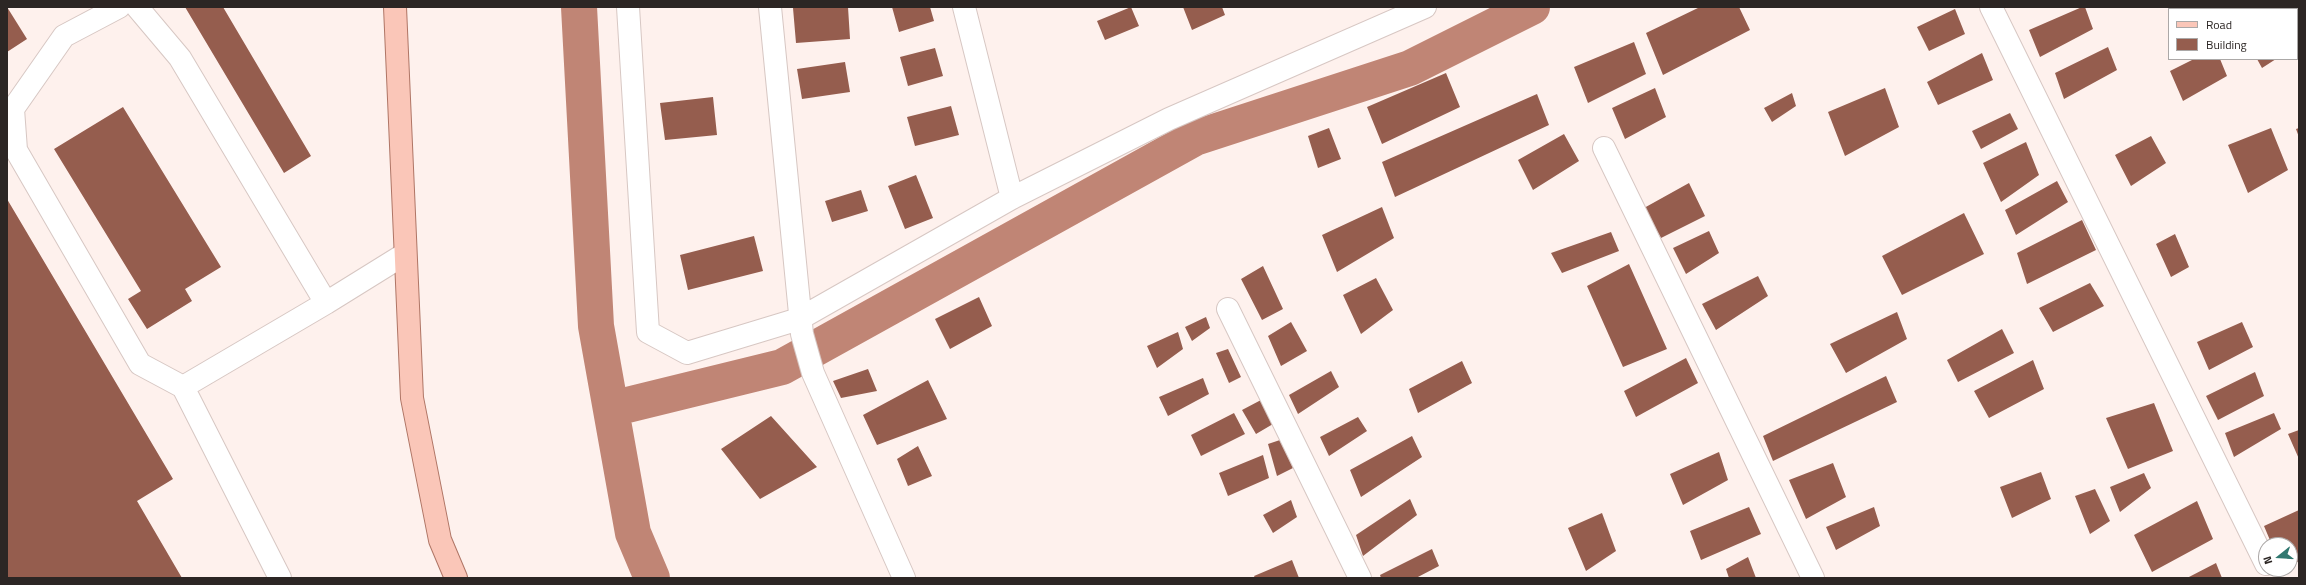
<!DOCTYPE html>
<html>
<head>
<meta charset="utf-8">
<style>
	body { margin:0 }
	#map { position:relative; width:2306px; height:585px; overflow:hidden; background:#fef1ed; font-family:"Titillium Web",sans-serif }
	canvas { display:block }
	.frame { position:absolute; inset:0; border:8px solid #2c2624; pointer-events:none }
	.legend { position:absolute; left:2168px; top:8px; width:130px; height:52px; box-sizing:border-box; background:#fff; border:1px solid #aba8a7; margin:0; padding:5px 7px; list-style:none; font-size:12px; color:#2c2624 }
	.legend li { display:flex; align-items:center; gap:8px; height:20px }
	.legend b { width:20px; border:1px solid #aba8a7 }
	.north { position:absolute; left:2258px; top:537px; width:40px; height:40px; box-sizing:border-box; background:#fff; border:1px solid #aba8a7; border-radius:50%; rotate:253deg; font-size:11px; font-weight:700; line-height:16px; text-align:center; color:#2c2624 }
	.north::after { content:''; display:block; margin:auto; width:14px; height:18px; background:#307870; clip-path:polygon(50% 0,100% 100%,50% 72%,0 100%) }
</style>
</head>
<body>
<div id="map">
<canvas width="2306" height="585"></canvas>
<div class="frame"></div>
<ul class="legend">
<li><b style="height:5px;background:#fac6b8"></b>Road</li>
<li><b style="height:11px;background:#955d4e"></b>Building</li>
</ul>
<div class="north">N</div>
</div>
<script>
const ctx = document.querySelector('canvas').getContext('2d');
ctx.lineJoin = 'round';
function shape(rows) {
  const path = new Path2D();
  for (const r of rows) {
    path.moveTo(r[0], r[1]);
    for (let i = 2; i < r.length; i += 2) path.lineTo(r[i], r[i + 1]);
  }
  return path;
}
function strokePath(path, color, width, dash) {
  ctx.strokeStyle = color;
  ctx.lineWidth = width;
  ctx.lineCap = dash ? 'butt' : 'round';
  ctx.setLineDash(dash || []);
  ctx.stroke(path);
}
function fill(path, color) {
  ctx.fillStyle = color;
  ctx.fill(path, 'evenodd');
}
const canal = shape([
	[579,7,596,326,633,533,652,578],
	[611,409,782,367,1195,138,1410,68,1532,7]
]);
const building = shape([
	[7,7,27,39,7,52],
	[185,7,223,7,311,156,284,173],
	[848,7,850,39,796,43,793,8],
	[892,7,930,7,934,21,899,32],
	[1131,7,1139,26,1105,40,1097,21],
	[1183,7,1222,7,1225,15,1192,30],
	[1700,7,1739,7,1750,30,1663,75,1646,33],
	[2082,7,2085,7,2093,29,2040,57,2029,30],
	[1955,9,1965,34,1929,51,1917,27],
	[1634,42,1646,74,1588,103,1574,67],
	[2108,47,2117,70,2064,99,2055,73],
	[935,48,943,76,908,86,900,57],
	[1982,53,1993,80,1938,105,1927,82],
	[2194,59,2220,59,2227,76,2183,101,2170,71],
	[2257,59,2276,59,2262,68],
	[845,62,850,92,802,99,797,69],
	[1446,73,1460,107,1382,144,1367,107],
	[1655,88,1666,117,1625,139,1612,108],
	[1885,88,1899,127,1845,156,1828,112],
	[1792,93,1796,106,1772,122,1764,108],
	[1537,94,1549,125,1395,197,1382,162],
	[713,97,717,135,665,140,660,103],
	[951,106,959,135,915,146,907,117],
	[123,107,221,267,185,289,192,301,147,329,128,299,141,291,54,149],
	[2010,113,2018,129,1981,149,1972,131],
	[1329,128,1341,159,1318,168,1308,136],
	[2271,128,2288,170,2248,193,2228,145],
	[2299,128,2299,137,2296,129],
	[1564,134,1579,161,1533,190,1518,160],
	[2151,136,2166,163,2131,186,2115,155],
	[2026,142,2039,175,2001,202,1983,163],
	[916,175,933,218,905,229,888,186],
	[2057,181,2068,202,2016,235,2005,210],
	[1689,183,1705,216,1661,238,1644,208],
	[861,190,868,211,832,222,825,201],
	[7,199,173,479,137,501,182,578,7,578],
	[1382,207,1394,238,1337,272,1322,235],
	[1964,213,1984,254,1902,295,1882,256],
	[2082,220,2096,250,2027,284,2017,253],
	[1709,231,1719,253,1686,274,1673,248],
	[1611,232,1619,251,1562,273,1551,253],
	[2175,234,2189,267,2171,277,2156,244],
	[754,236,763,271,688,290,680,255],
	[1629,264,1667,349,1623,367,1587,286],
	[1263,266,1283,309,1262,320,1241,279],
	[1758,276,1768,296,1716,330,1702,304],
	[1376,278,1393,310,1361,334,1343,295],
	[2090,283,2104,306,2053,332,2039,308],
	[979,297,992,326,950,349,935,319],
	[1897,312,1907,339,1846,373,1830,344],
	[1206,317,1210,328,1192,341,1185,327],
	[1291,322,1307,351,1281,366,1268,336],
	[2242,322,2253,347,2209,370,2197,342],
	[2002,329,2014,353,1958,382,1947,360],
	[1178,332,1183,349,1157,368,1147,346],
	[1228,349,1241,377,1229,383,1216,353],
	[1686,358,1698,383,1636,417,1624,391],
	[2033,360,2044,389,1989,418,1974,391],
	[1462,361,1472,383,1418,413,1409,389],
	[868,369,877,391,841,398,833,381],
	[1331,371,1339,387,1298,414,1289,395],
	[2255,372,2264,396,2218,420,2206,396],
	[1886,376,1897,402,1773,461,1763,436],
	[1203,378,1209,394,1168,416,1159,397],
	[928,380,947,419,877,445,863,415],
	[1261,400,1273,424,1256,434,1242,410],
	[2154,403,2173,451,2128,469,2106,418],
	[1234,413,1245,434,1201,456,1191,435],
	[2274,413,2281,429,2234,457,2225,433],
	[771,416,817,467,760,499,721,449],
	[1358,417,1367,431,1329,456,1320,437],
	[2299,430,2299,459,2288,434],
	[1412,436,1422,457,1361,497,1350,470],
	[1280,440,1293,468,1277,476,1268,444],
	[918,446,932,476,908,486,897,459],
	[1719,452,1728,480,1683,505,1670,474],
	[1263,455,1269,478,1228,496,1219,473],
	[1833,463,1846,497,1806,519,1789,480],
	[2041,472,2051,499,2012,518,2000,487],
	[2144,473,2151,488,2120,512,2110,487],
	[2095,489,2110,521,2090,534,2075,496],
	[1410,499,1417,515,1363,556,1356,535],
	[1291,500,1297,517,1273,533,1263,515],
	[2197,501,2213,539,2152,572,2134,535],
	[1749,507,1761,534,1701,560,1690,531],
	[1874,507,1880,526,1836,550,1826,527],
	[2299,510,2299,561,2290,566,2290,545,2272,545,2264,526],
	[1602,513,1616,551,1586,571,1568,528],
	[1432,549,1439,566,1416,578,1381,578,1380,575],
	[1748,557,1756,578,1729,578,1726,569],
	[1292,560,1299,578,1255,578,1254,576],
	[2216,563,2222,578,2187,578]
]);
const minor = shape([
	[119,7,64,36,13,109,16,150,140,364,183,387,326,303,405,254],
	[137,7,180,58,326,303],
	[628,7,648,332,687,353,799,319,1012,198,1169,119,1425,7],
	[770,7,802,334,813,373,904,578],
	[964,7,1012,198],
	[1991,7,2266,564],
	[1604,148,1813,578],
	[1228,309,1360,578],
	[183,387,280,578]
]);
const major = shape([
	[395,7,412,398,440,540,456,578]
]);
strokePath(canal, '#c08575', 36);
fill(building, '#955d4e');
strokePath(minor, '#d7c7c3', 24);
strokePath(major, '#af7565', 24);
strokePath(minor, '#fff', 22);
strokePath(major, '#fac6b8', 22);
</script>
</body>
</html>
